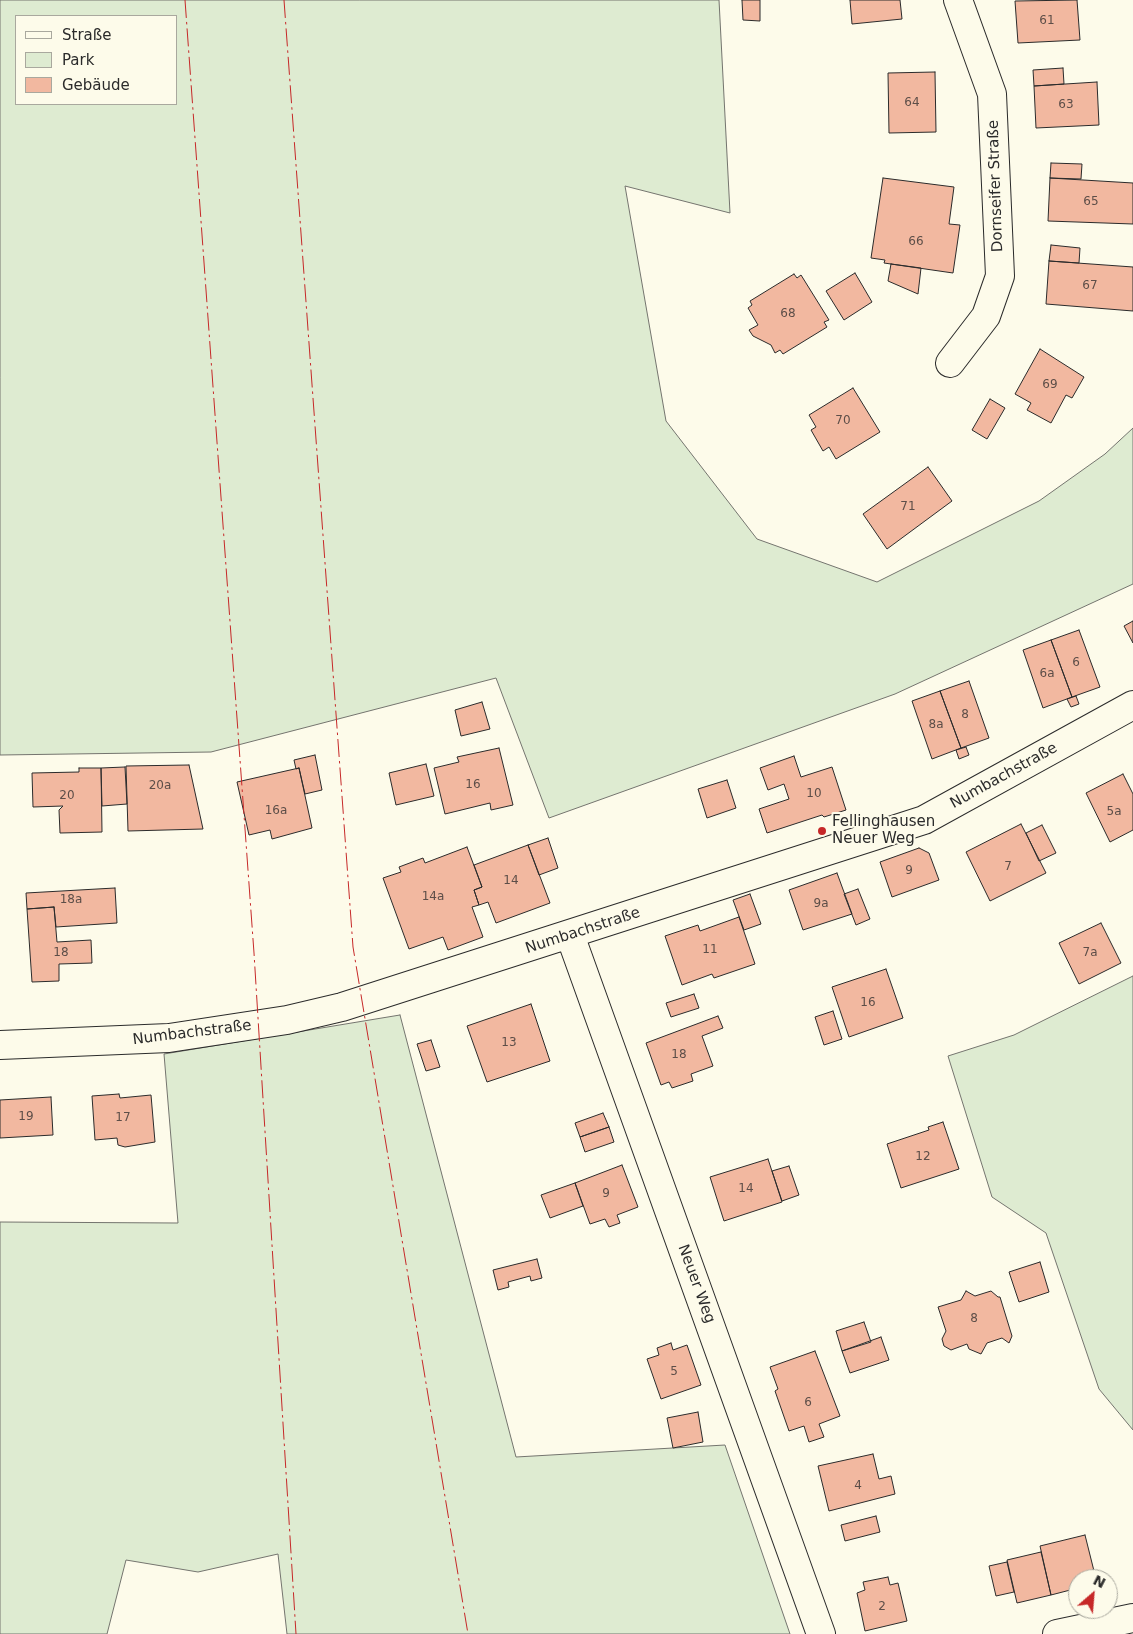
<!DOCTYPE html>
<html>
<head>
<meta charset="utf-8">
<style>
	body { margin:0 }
	#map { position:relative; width:1133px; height:1634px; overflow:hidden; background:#fdfbea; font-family:"DejaVu Sans",sans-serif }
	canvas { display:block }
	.legend { position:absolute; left:15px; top:15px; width:162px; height:90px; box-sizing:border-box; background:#fdfbea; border:1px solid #a9a89e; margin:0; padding:6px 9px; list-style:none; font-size:15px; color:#2b2b2b }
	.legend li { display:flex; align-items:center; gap:10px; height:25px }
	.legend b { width:25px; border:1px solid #a9a89e }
	.north { position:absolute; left:1068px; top:1569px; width:50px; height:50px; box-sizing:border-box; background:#fdfbea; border:1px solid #a9a89e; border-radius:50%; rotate:27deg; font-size:14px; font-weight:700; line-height:20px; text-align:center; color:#2b2b2b }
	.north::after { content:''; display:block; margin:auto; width:18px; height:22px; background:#c62828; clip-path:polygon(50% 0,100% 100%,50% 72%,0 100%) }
</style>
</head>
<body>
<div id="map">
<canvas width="1133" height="1634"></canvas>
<ul class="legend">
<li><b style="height:6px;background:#fdfbea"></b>Straße</li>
<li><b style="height:14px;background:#deebd1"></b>Park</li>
<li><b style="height:14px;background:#f2b8a0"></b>Gebäude</li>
</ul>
<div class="north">N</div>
</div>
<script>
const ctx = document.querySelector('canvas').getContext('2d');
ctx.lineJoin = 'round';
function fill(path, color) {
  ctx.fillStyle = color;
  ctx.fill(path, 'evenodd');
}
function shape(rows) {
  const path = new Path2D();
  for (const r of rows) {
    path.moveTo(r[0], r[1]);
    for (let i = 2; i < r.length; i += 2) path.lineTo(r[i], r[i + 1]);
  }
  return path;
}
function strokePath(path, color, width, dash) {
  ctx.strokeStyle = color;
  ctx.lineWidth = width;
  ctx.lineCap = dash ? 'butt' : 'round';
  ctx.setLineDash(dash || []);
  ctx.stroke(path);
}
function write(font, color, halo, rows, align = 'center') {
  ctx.font = font + ' "DejaVu Sans",sans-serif';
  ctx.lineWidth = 4;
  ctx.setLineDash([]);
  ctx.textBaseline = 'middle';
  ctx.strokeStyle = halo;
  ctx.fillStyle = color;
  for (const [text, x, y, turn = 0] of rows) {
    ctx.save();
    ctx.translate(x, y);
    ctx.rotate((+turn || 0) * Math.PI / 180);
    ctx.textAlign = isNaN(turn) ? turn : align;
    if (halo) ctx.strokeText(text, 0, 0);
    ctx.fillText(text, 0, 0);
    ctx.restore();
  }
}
const green = shape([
	[0,0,719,0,730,213,625,186,666,421,757,539,877,582,1039,501,1105,454,1133,428,1133,584,895,694,549,818,496,678,211,752,0,755,0,0],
	[16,16,176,16,176,104,16,104,16,16],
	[1133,976,1133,1430,1099,1389,1046,1233,992,1197,948,1056,1014,1035,1133,976],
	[400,1015,516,1457,725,1445,790,1634,287,1634,278,1554,198,1572,126,1560,107,1634,0,1634,0,1222,178,1223,164,1054,400,1015]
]);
const building = shape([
	[742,0,760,0,760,21,743,20,742,0],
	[850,0,900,0,902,19,852,24,850,0],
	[1077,0,1080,40,1018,43,1015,1,1077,0],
	[1063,68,1064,84,1034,86,1033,70,1063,68],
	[935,72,936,132,889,133,888,73,935,72],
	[1097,82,1099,125,1036,128,1034,86,1097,82],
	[1051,163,1082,164,1081,179,1050,178,1051,163],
	[883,178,954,187,949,224,960,225,953,273,884,263,885,260,871,258,883,178],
	[1050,178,1133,183,1133,224,1048,221,1050,178],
	[1051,245,1080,248,1079,263,1049,261,1051,245],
	[1049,261,1133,267,1133,311,1046,304,1049,261],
	[891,264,921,268,918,294,888,281,891,264],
	[855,273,872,302,844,320,826,291,855,273],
	[794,274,797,278,801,275,829,320,824,322,827,327,783,354,780,350,775,353,771,345,753,336,749,330,758,325,748,308,752,305,750,301,794,274],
	[1040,349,1084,377,1072,398,1066,395,1051,423,1027,410,1031,403,1015,394,1040,349],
	[853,388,880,432,836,459,829,447,823,451,811,430,816,427,809,415,853,388],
	[990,399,1005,408,987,439,972,430,990,399],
	[928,467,952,501,887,549,863,514,928,467],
	[1133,621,1133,643,1124,626,1133,621],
	[1079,630,1100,687,1072,697,1051,640,1079,630],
	[1051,640,1072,697,1043,708,1023,650,1051,640],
	[969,681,989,738,961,748,940,691,969,681],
	[940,691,961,748,932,759,912,701,940,691],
	[1076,696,1079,704,1071,707,1067,699,1076,696],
	[482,702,490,729,461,736,455,710,482,702],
	[966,747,969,755,959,759,956,750,966,747],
	[499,748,513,805,491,810,490,803,445,814,434,768,459,762,457,757,499,748],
	[315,755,322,790,305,794,299,768,296,769,294,760,315,755],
	[794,756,801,777,832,767,846,810,824,817,822,815,767,833,759,809,789,799,784,784,768,790,760,768,794,756],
	[426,764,434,796,396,805,389,773,426,764],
	[189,765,203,829,128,831,126,766,189,765],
	[125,767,127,804,102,806,101,768,125,767],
	[79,768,101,768,102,832,60,833,59,810,63,806,33,807,32,773,79,772,79,768],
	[299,768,312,828,272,839,270,830,249,835,237,782,299,768],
	[1123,774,1133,794,1133,830,1110,842,1086,793,1123,774],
	[727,780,736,808,707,818,698,789,727,780],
	[1021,824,1046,873,990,901,966,852,1021,824],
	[1042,825,1056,853,1039,861,1026,833,1042,825],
	[548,838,558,868,539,875,528,845,548,838],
	[528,845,550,903,496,923,488,902,479,905,474,890,482,887,474,865,528,845],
	[467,847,482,887,474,890,479,905,472,907,483,937,448,950,443,937,409,949,383,878,401,872,399,867,423,858,425,863,467,847],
	[919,848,929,853,939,880,892,897,880,862,919,848],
	[837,873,852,914,803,930,789,890,837,873],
	[115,888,117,923,56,927,54,907,27,909,26,893,115,888],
	[858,889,870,919,856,925,844,894,858,889],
	[750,894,761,924,744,930,733,900,750,894],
	[54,907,57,942,91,940,92,963,59,964,59,981,32,982,27,909,54,907],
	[739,917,755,964,714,978,712,974,682,985,665,936,698,925,700,931,739,917],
	[1101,923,1121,963,1079,984,1059,943,1101,923],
	[886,969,903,1018,849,1037,832,987,886,969],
	[694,994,699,1008,671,1017,666,1003,694,994],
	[531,1004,550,1061,487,1082,467,1026,531,1004],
	[833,1011,842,1039,824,1045,815,1017,833,1011],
	[718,1016,723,1028,702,1036,713,1066,691,1074,693,1081,672,1088,669,1082,661,1085,646,1043,718,1016],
	[431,1040,440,1067,426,1071,417,1044,431,1040],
	[119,1094,120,1098,151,1095,155,1142,125,1147,118,1145,117,1138,95,1140,92,1096,119,1094],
	[51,1097,53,1135,0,1138,0,1100,51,1097],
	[603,1113,609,1127,580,1137,575,1123,603,1113],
	[943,1122,959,1169,901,1188,887,1144,929,1130,928,1127,943,1122],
	[609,1127,614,1142,585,1152,580,1137,609,1127],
	[768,1159,782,1202,724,1221,710,1177,768,1159],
	[622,1165,638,1207,617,1215,620,1223,609,1227,605,1219,590,1224,575,1183,622,1165],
	[789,1166,799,1195,782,1201,772,1171,789,1166],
	[575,1183,583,1206,550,1218,541,1195,575,1183],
	[537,1259,542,1278,531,1281,530,1276,508,1282,509,1287,498,1290,493,1270,537,1259],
	[1040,1262,1049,1292,1019,1302,1009,1272,1040,1262],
	[966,1291,975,1296,991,1291,998,1297,1000,1297,1012,1336,1009,1343,1002,1338,987,1343,981,1354,969,1349,967,1344,951,1350,944,1346,942,1339,946,1331,938,1307,961,1300,966,1291],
	[864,1322,871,1342,842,1351,836,1331,864,1322],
	[881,1337,889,1360,850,1373,842,1351,881,1337],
	[671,1343,673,1350,687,1345,701,1385,661,1399,647,1359,659,1355,657,1348,671,1343],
	[815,1351,840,1416,819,1424,824,1437,809,1442,804,1426,789,1431,775,1391,778,1389,770,1367,815,1351],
	[698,1412,703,1442,673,1448,667,1418,698,1412],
	[873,1454,879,1479,891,1476,895,1494,829,1511,818,1466,873,1454],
	[876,1516,880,1532,845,1541,841,1525,876,1516],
	[1085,1535,1096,1579,1078,1579,1078,1588,1051,1595,1040,1546,1085,1535],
	[1041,1552,1051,1595,1017,1603,1007,1560,1041,1552],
	[1007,1562,1014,1592,996,1596,989,1566,1007,1562],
	[888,1577,890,1585,898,1583,907,1621,865,1631,857,1593,865,1590,863,1582,888,1577]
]);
const street = shape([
	[950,363,986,316,1000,276,992,94,958,0],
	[570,935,821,1634],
	[0,1045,169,1038,287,1020,342,1007,924,820,1133,705]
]);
const secondary = shape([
	[1057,1634,1133,1618]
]);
const power = shape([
	[185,0,254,953,296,1634],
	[284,0,353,947,468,1634]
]);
const markers = [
	[822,831,5,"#c62828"]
];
const numberNames = [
	["61",1047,21],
	["64",912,103],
	["63",1066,105],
	["65",1091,202],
	["66",916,242],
	["67",1090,286],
	["68",788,314],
	["69",1050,385],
	["70",843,421],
	["71",908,507],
	["6",1076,663],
	["6a",1047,674],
	["8",965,715],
	["8a",936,725],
	["16",473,785],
	["20a",160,786],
	["10",814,794],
	["20",67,796],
	["16a",276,811],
	["5a",1114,812],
	["7",1008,867],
	["9",909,871],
	["14",511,881],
	["14a",433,897],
	["18a",71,900],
	["9a",821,904],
	["11",710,950],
	["18",61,953],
	["7a",1090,953],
	["16",868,1003],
	["13",509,1043],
	["18",679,1055],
	["19",26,1117],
	["17",123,1118],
	["12",923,1157],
	["14",746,1189],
	["9",606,1194],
	["8",974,1319],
	["5",674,1372],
	["6",808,1403],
	["4",858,1486],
	["2",882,1607]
];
const streetNames = [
	["Dornseifer Straße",996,186,-92],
	["Numbachstraße",1004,776,-29],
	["Numbachstraße",583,931,-18],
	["Numbachstraße",192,1033,-7],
	["Neuer Weg",696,1284,70]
];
const poiNames = [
	["Fellinghausen",832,822],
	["Neuer Weg",832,839]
];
fill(green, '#deebd1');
strokePath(green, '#74746e', 1);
fill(building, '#f2b8a0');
strokePath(building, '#2b2b2b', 1);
strokePath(street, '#2b2b2b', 30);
strokePath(secondary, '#2b2b2b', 30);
strokePath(street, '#fdfbea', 28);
strokePath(secondary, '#fdfbea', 28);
strokePath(power, '#c62828', 1, [18, 4, 2.5, 4]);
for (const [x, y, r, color] of markers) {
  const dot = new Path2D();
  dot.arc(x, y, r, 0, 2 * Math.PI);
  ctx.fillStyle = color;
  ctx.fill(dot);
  strokePath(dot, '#fdfbea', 2);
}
write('12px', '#5d4e48', null, numberNames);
write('15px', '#2b2b2b', '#fdfbea', streetNames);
write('15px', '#2b2b2b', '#fdfbea', poiNames, 'left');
</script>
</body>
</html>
